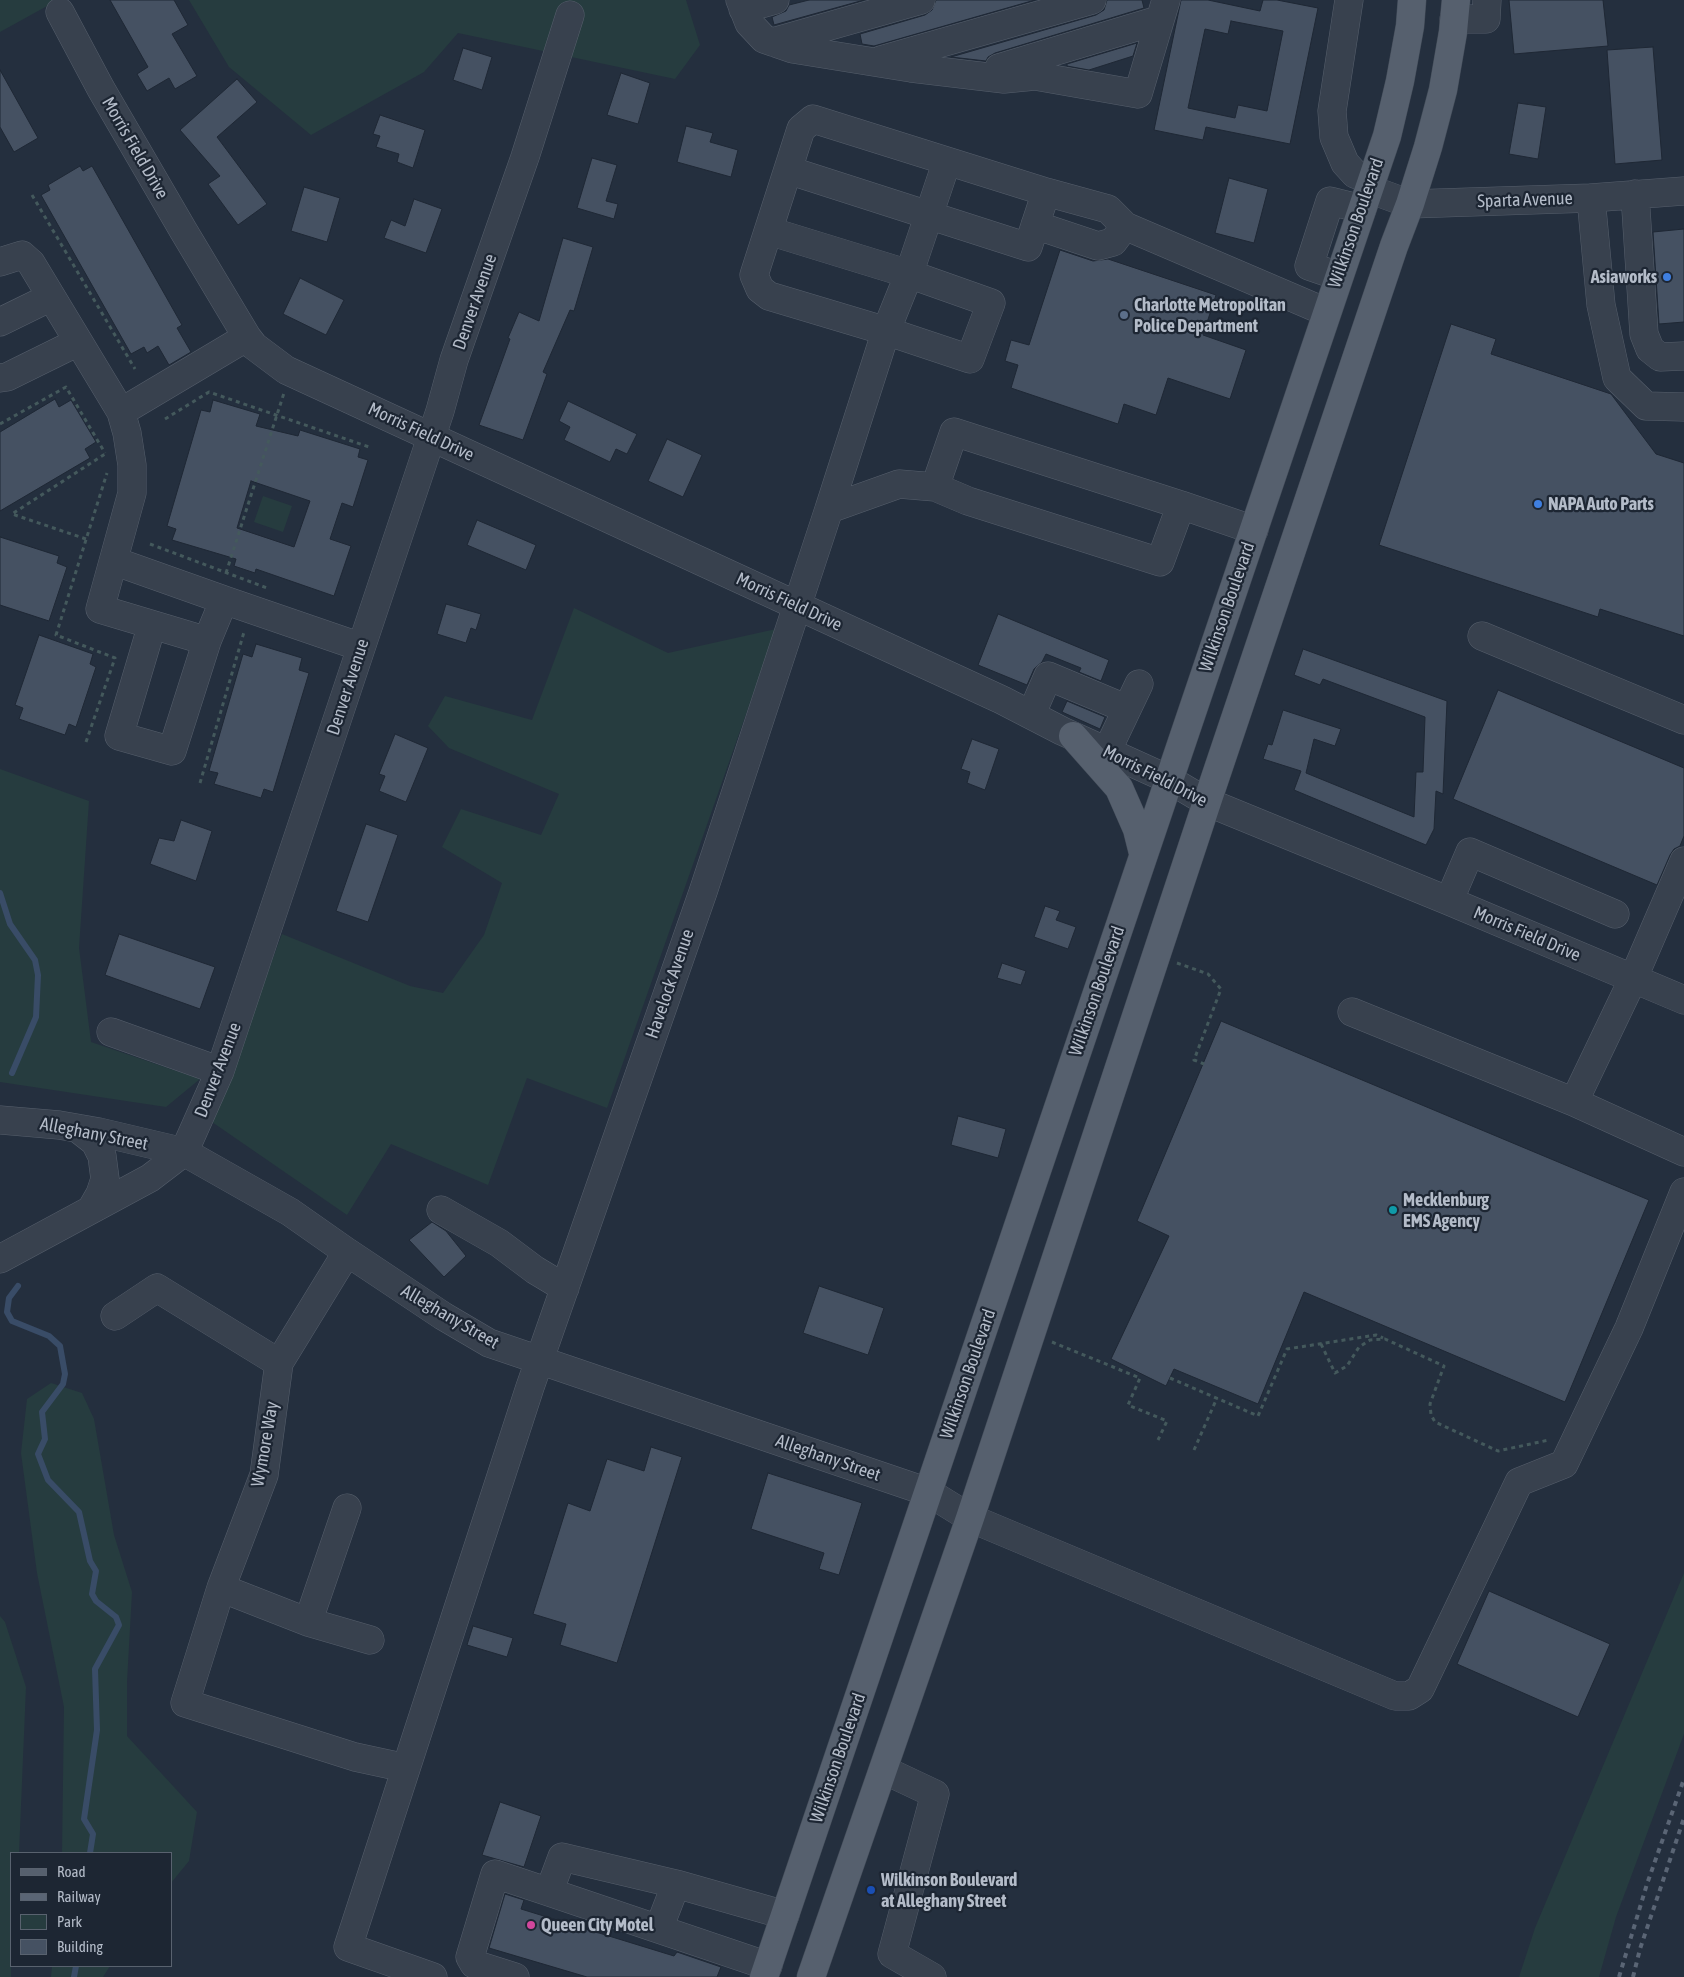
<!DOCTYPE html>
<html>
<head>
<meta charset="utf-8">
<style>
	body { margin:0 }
	#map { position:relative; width:1684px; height:1977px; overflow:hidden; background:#242f3e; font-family:"Asap Condensed",sans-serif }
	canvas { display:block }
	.legend { position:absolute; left:10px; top:1852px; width:162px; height:115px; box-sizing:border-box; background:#1d2633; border:1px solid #59626f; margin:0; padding:6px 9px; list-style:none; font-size:15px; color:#b4bcc9 }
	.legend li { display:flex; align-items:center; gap:10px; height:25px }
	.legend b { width:25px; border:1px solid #59626f }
</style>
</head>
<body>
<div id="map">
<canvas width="1684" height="1977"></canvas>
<ul class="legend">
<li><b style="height:6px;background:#56606e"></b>Road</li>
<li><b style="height:6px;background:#5a6575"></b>Railway</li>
<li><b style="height:14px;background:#263c3f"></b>Park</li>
<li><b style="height:14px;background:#455162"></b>Building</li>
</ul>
</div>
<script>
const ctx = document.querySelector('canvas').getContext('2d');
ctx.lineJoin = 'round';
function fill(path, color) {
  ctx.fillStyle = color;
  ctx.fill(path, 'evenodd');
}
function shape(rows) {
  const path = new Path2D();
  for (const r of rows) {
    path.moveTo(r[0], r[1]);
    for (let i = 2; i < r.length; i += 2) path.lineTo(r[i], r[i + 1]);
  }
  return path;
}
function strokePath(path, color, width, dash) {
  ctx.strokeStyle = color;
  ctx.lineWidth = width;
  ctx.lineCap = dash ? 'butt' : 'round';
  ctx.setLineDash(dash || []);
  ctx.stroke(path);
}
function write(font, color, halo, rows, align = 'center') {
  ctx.font = font + ' "Asap Condensed",sans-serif';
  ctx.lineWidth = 4.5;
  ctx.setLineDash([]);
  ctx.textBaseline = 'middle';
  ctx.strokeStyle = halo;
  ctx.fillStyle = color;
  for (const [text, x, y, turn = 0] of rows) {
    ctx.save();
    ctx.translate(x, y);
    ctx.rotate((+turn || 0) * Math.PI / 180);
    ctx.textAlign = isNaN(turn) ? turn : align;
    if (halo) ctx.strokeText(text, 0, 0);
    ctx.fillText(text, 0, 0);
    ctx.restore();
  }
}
const green = shape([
	[0,0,58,0,0,32],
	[189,0,686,0,700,45,675,79,458,33,424,72,311,135,229,67],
	[263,496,292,506,283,532,254,522],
	[574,608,668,653,776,629,607,1108,527,1078,488,1185,391,1144,347,1215,212,1122,282,934,410,986,443,993,484,935,502,883,442,847,461,809,541,835,559,794,449,748,428,726,445,696,532,720],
	[0,769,89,801,79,948,91,1042,200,1079,166,1107,0,1082],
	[51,1383,82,1393,94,1419,114,1535,132,1592,127,1682,127,1736,197,1812,189,1861,171,1883,171,1853,62,1853,64,1707,37,1573,21,1453,27,1399],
	[1684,1573,1684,1734,1616,1917,1599,1977,1519,1977,1535,1928],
	[0,1616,5,1622,26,1687,19,1853,11,1853,11,1977,0,1977],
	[52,1966,110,1966,103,1977,51,1977]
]);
const stream = shape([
	[0,893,10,924,35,960,38,975,36,1017,12,1073],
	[18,1286,9,1298,7,1312,12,1321,49,1336,60,1346,65,1374,63,1384,42,1412,45,1439,38,1454,48,1480,79,1512,90,1561,96,1571,92,1594,96,1601,116,1617,119,1625,95,1669,97,1730,84,1819,93,1834,90,1853],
	[74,1977,76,1966]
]);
const building = shape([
	[110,0,174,0,188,25,172,34,197,76,175,89,169,78,147,91,137,74,148,67,110,0],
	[809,0,864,0,774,25,772,17,786,11,789,5,809,0],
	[936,0,1035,0,874,46,862,44,860,34,925,15,932,10,936,0],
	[1107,0,1142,0,1144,8,995,53,988,57,986,61,951,57,1096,15,1104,10,1107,0],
	[1181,0,1208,0,1260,11,1263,0,1277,0,1318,8,1290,144,1206,127,1203,140,1154,130,1181,0],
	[1231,21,1283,31,1267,111,1238,105,1235,118,1188,108,1205,29,1228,34,1231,21],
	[1509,0,1603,0,1608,46,1514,54,1509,0],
	[1137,43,1133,56,1089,70,1067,66,1067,64,1137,43],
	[1653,47,1662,160,1615,164,1607,50,1653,47],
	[463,48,492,57,482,90,453,80,463,48],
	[0,70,38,138,14,152,0,127,0,70],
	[621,73,650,83,638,124,607,115,621,73],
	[237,79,257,102,217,137,267,204,238,225,208,184,220,176,180,130,237,79],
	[1518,103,1546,107,1538,159,1509,154,1518,103],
	[380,115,425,130,413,168,397,162,399,154,376,147,380,136,373,134,380,115],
	[686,126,713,133,710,142,738,150,731,177,677,162,686,126],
	[592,158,617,165,606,201,618,204,614,219,577,208,592,158],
	[80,166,83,171,92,166,182,325,177,328,191,352,169,365,158,346,147,353,144,347,131,354,41,195,50,190,48,185,80,166],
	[1229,178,1268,189,1254,243,1215,233,1229,178],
	[304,187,340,198,327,242,291,231,304,187],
	[414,199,442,209,426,253,384,238,391,220,405,226,414,199],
	[1684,229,1684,322,1659,324,1653,232,1684,229],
	[563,238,593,247,574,311,570,310,543,372,547,374,523,440,479,425,510,339,508,338,519,312,539,321,563,238],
	[1060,250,1093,261,1108,259,1216,295,1203,335,1246,350,1230,399,1168,378,1156,415,1124,404,1118,424,1011,388,1018,365,1005,361,1011,340,1029,345,1060,250],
	[300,278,344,300,326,335,283,314,300,278],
	[1451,324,1496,339,1491,354,1611,394,1656,454,1684,463,1684,636,1600,609,1598,617,1379,545,1451,324],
	[55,399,59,407,71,400,96,442,85,449,90,458,0,511,0,432,55,399],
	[213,400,260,414,256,426,298,436,300,430,360,449,358,457,368,460,353,507,342,503,330,539,351,546,334,596,256,569,255,573,234,566,236,559,172,540,176,529,167,526,201,410,210,412,213,400],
	[251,481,310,501,294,547,237,528,251,481],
	[568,401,637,434,627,454,616,449,610,462,564,440,570,427,559,421,568,401],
	[667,439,702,455,683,497,648,481,667,439],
	[477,520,536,545,526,570,467,545,477,520],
	[0,537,59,556,57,563,67,567,49,621,0,605,0,537],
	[446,604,481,614,476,630,471,628,466,643,437,634,446,604],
	[998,614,1109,660,1101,681,1079,672,1081,668,1046,654,1042,662,1034,669,1027,685,978,665,998,614],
	[39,635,93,654,90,664,96,667,76,727,69,724,65,735,19,719,23,708,15,705,39,635],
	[256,644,302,658,299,670,309,673,273,792,264,789,261,798,214,784,218,773,209,771,243,654,252,657,256,644],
	[1303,649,1447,701,1443,794,1436,791,1434,829,1426,845,1294,790,1301,771,1263,759,1268,744,1272,745,1283,710,1341,729,1335,746,1314,739,1306,773,1414,817,1416,772,1423,772,1425,717,1323,679,1320,685,1294,675,1303,649],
	[1498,690,1684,768,1684,836,1680,846,1674,849,1670,855,1657,885,1453,799,1498,690],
	[1067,701,1105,717,1100,729,1062,712,1067,701],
	[395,734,428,748,406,802,379,791,385,776,379,774,395,734],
	[972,739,999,749,985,790,967,783,970,772,961,769,972,739],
	[181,820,212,831,196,881,150,864,159,838,174,841,181,820],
	[366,824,398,835,368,922,336,911,366,824],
	[1045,906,1060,911,1056,920,1076,927,1068,949,1034,937,1045,906],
	[119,934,215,967,200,1009,105,975,119,934],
	[1002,963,1026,971,1021,985,997,978,1002,963],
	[1221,1021,1649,1200,1565,1402,1304,1292,1258,1404,1174,1369,1166,1386,1111,1359,1169,1236,1137,1221,1221,1021],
	[958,1116,1006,1129,998,1158,951,1145,958,1116],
	[432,1222,446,1231,466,1256,444,1277,409,1240,432,1222],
	[819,1286,884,1308,868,1355,803,1333,819,1286],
	[651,1447,682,1457,617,1663,560,1645,566,1624,533,1614,568,1503,590,1511,607,1459,644,1471,651,1447],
	[768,1473,862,1503,839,1575,819,1569,824,1553,751,1529,768,1473],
	[1489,1591,1610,1644,1578,1717,1457,1664,1489,1591],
	[473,1626,513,1638,507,1657,467,1645,473,1626],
	[500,1802,541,1816,524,1867,482,1855,500,1802],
	[505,1894,524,1900,521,1909,674,1956,677,1952,721,1967,717,1977,587,1977,489,1948,505,1894]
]);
const path = shape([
	[32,195,135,369],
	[165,419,209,392,369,447],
	[0,424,66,387,105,453],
	[86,539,12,514,105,454,107,456],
	[150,544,267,588],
	[226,573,284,393],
	[86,742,115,658,56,635,107,473],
	[200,783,244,632,246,633],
	[1177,963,1208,974,1221,989,1194,1060,1204,1064],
	[1052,1342,1140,1378,1128,1405,1167,1421,1158,1440],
	[1321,1344,1335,1373,1347,1366,1359,1347,1370,1340,1385,1339,1444,1366,1430,1404,1431,1415,1435,1422,1498,1451,1549,1440],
	[1170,1378,1258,1416,1287,1349,1376,1335,1383,1338],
	[1194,1450,1217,1398]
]);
const minor = shape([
	[740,0,749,23,764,39,793,49,911,68,1004,79,1035,76,1138,94,1166,0],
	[1349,0,1332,111,1334,137,1345,163,1355,174,1372,180],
	[743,9,775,0],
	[60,12,101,89,183,230,247,337,254,346,286,370,1002,700,1062,731,1168,779,1207,802,1449,901,1684,1000],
	[1454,19,1486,19,1487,0],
	[773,42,921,0],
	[881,60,1092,0],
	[999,68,1159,20],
	[788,170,1028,247,1046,192,947,161],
	[1369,189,1410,204,1591,198,1684,191],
	[1635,194,1644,334,1650,349,1660,357,1684,356],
	[1591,198,1601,305,1617,378,1646,406,1684,407],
	[1035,225,1098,246,1113,242,1125,226,1108,209,1046,192],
	[1125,226,1326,312],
	[769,231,909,274,991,303,970,359,886,331,769,296,760,289,754,275,801,129,813,119,947,161,909,274,886,331,829,509],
	[0,262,22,255,31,263,121,412,127,433,132,465,132,493,100,609,207,641,172,751,119,736,152,625],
	[1338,276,1309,266,1330,201,1362,209],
	[0,322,51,297],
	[0,378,7,377,78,342],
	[121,412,247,337],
	[1181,505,1254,530],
	[114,561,224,600],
	[1482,636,1684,720],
	[207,641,224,600,361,647],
	[1031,715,1048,676,1127,709],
	[1107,751,1139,684],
	[1449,901,1470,852,1615,914],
	[1352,1012,1574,1102,1684,1152],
	[111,1032,220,1071],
	[1574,1102,1633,979,1684,861],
	[0,1120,59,1125,99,1132,184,1152,290,1212,347,1252,443,1316,489,1343,928,1492,970,1518,1395,1696,1409,1696,1420,1689,1519,1482,1564,1464,1629,1328,1684,1192],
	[77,1128,95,1142,102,1156,105,1179,100,1194,92,1208],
	[441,1210,499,1243,535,1270,565,1288],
	[347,1252,279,1363,264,1475,221,1588,185,1703,355,1757,406,1768],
	[0,1259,150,1178,184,1152,220,1071,440,411,454,360,525,157,570,15],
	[115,1316,157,1288,279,1363],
	[221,1588,308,1622,370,1640],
	[308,1622,347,1508],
	[884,1770,935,1794,892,1954,932,1977],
	[549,1892,768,1966],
	[659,1928,676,1884],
	[433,1977,348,1947,530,1387,703,892,829,509,899,484,935,487,954,432,1181,505,1160,562,968,501,935,487],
	[515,1977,474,1964,470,1957,495,1874,549,1892,562,1857,676,1884,785,1915]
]);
const major = shape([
	[1073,736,1119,788,1137,829,1143,853],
	[764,1977,1387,136,1400,81,1410,26,1412,0],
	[811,1977,970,1518,1207,802,1394,246,1410,204,1428,147,1443,90,1453,32,1456,0]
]);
const rail = shape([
	[1619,1977,1647,1884,1684,1779],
	[1633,1977,1640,1949,1684,1818]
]);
const markers = [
	[1667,277,5,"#3f7fe0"],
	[1124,315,5,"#5c6f8a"],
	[1538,504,5,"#3f7fe0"],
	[1393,1210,5,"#0f9aa8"],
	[871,1890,5,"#1a4fb4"],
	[531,1925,5,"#d1479c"]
];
const streetNames = [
	["Morris Field Drive",135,148,60],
	["Sparta Avenue",1525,200,-2],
	["Wilkinson Boulevard",1356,223,-71],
	["Denver Avenue",475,302,-71],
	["Morris Field Drive",421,432,25],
	["Morris Field Drive",789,602,25],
	["Wilkinson Boulevard",1227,607,-71],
	["Denver Avenue",348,687,-72],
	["Morris Field Drive",1155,776,27],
	["Morris Field Drive",1527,934,23],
	["Havelock Avenue",670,984,-71],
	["Wilkinson Boulevard",1097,991,-71],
	["Denver Avenue",218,1070,-69],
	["Alleghany Street",94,1134,11],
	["Alleghany Street",450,1317,30],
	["Wilkinson Boulevard",968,1374,-71],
	["Wymore Way",265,1444,-80],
	["Alleghany Street",828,1458,19],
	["Wilkinson Boulevard",838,1758,-71]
];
const poiNames = [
	["Asiaworks",1657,277,"right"],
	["Charlotte Metropolitan",1134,305],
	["Police Department",1134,326],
	["NAPA Auto Parts",1548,504],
	["Mecklenburg",1403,1200],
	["EMS Agency",1403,1221],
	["Wilkinson Boulevard",881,1880],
	["at Alleghany Street",881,1901],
	["Queen City Motel",541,1925]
];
fill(green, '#263c3f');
strokePath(stream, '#394c67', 6);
fill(building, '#455162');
strokePath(building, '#1f2835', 1);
strokePath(minor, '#565f6c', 29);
strokePath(major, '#414a57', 29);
strokePath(path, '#44595c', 3, [4, 4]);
strokePath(minor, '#38414e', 28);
strokePath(major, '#56606e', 28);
strokePath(rail, '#5a6575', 4, [5, 5]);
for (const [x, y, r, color] of markers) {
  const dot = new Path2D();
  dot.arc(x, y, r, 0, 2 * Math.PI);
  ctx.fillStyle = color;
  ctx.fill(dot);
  strokePath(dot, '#1d2633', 2);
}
write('18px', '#b4bcc9', '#1d2633', streetNames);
write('bold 18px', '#b4bcc9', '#1d2633', poiNames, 'left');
</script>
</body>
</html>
